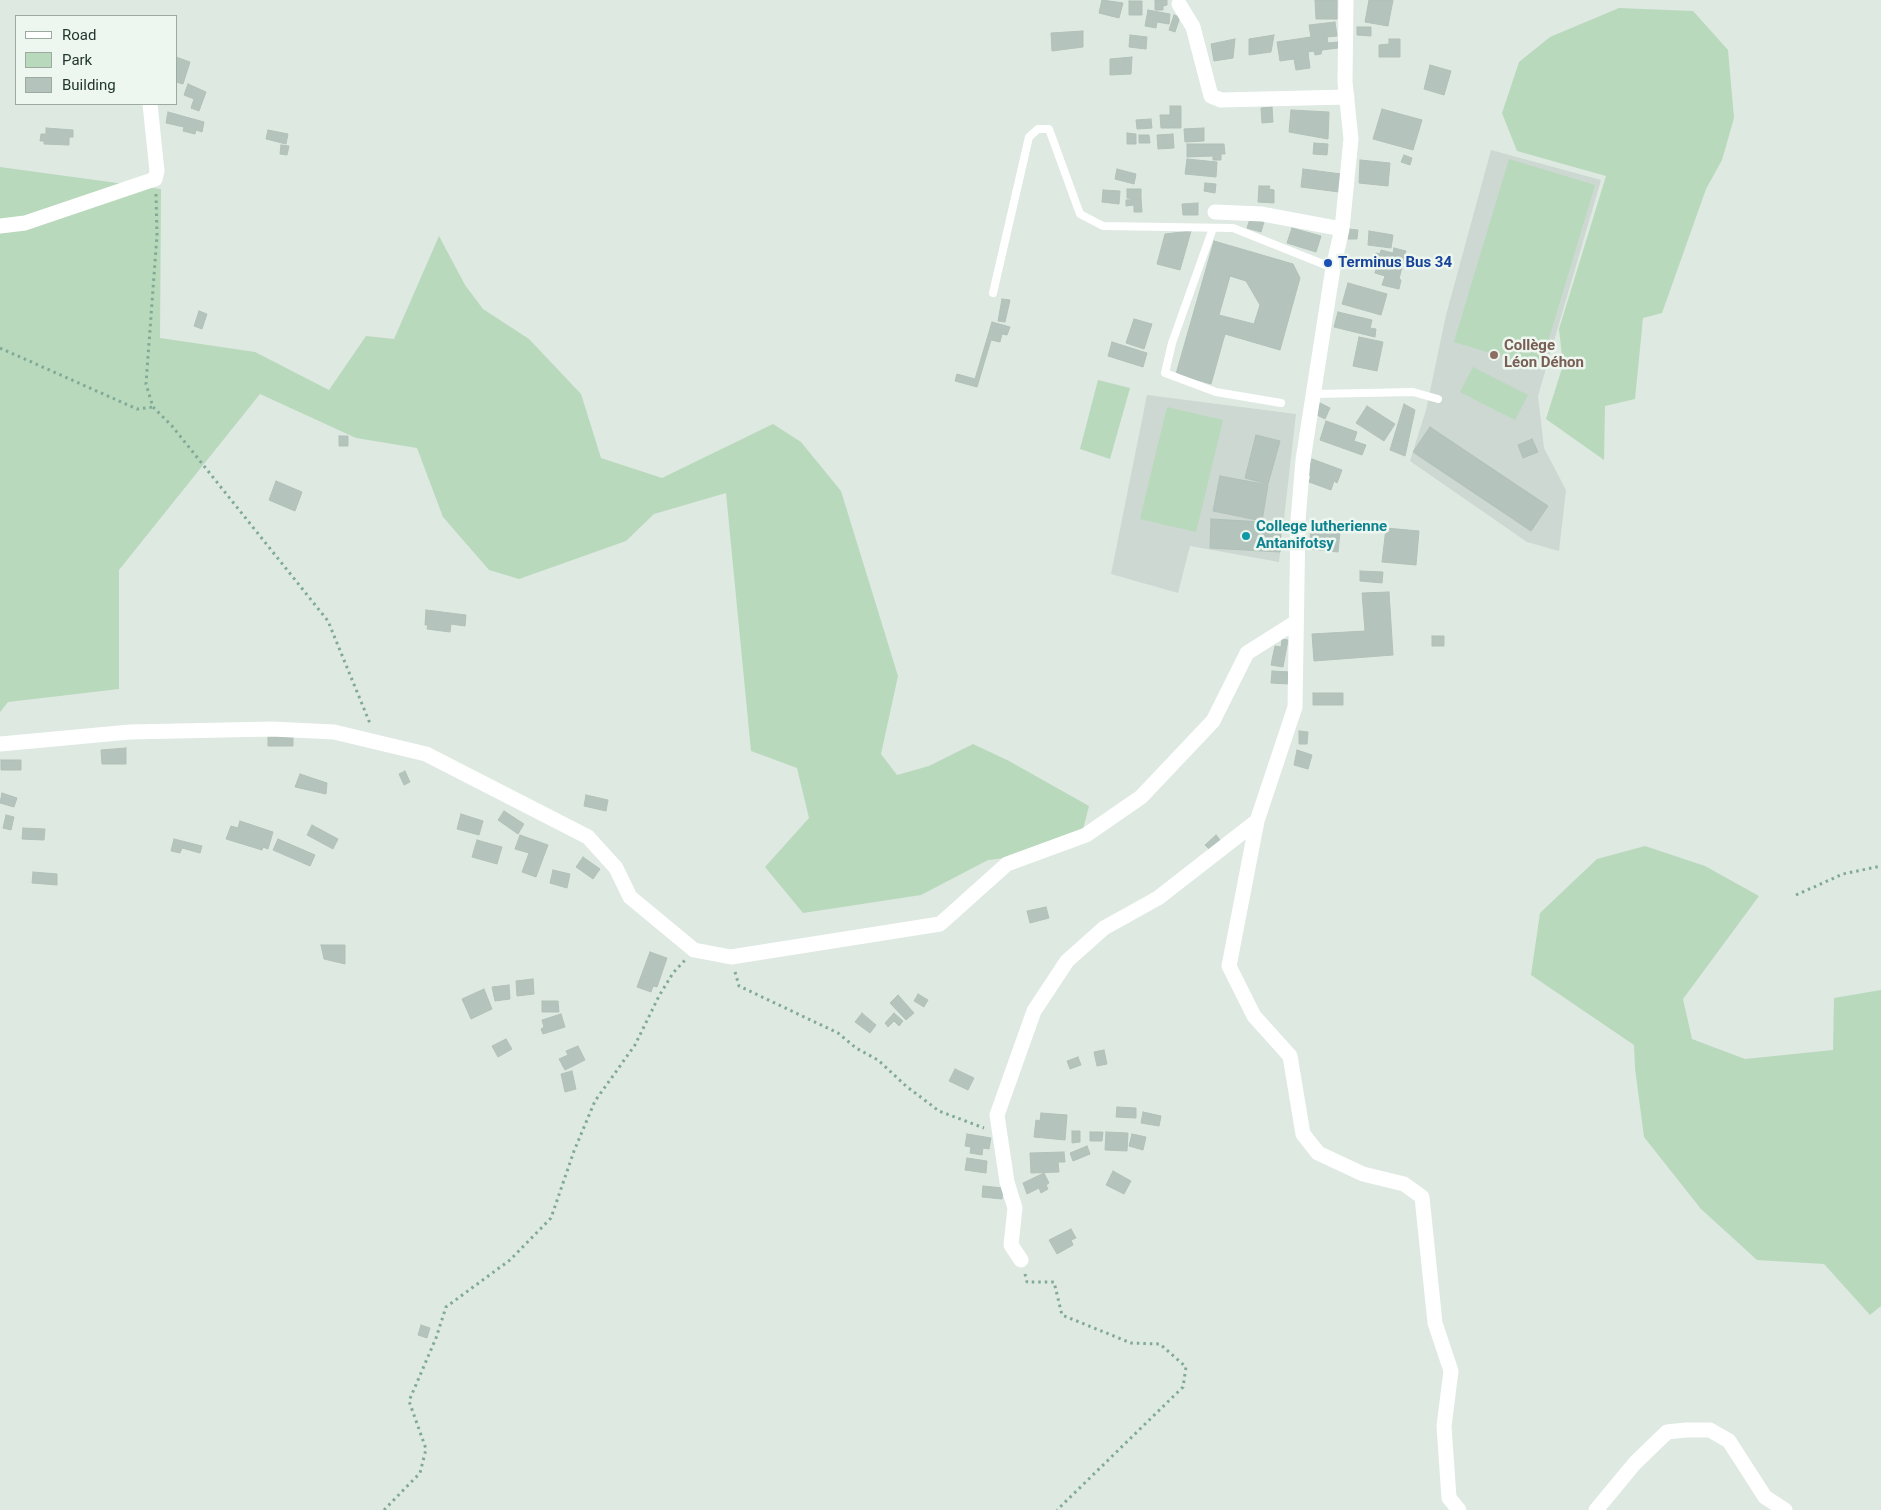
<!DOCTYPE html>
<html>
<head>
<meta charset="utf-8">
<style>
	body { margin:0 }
	#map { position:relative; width:1881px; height:1510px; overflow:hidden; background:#dee9e2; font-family:Roboto,sans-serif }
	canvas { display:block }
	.legend { position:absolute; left:15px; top:15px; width:162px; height:90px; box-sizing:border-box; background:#eef6f0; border:1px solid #9caaa2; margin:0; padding:6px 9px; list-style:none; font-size:15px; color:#21372d }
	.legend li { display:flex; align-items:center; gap:10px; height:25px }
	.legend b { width:25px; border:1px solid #9caaa2 }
</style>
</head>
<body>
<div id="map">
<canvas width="1881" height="1510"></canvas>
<ul class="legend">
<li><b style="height:6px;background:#fff"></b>Road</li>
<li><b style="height:14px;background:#b8d9bb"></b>Park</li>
<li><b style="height:14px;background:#b4c3bb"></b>Building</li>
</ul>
</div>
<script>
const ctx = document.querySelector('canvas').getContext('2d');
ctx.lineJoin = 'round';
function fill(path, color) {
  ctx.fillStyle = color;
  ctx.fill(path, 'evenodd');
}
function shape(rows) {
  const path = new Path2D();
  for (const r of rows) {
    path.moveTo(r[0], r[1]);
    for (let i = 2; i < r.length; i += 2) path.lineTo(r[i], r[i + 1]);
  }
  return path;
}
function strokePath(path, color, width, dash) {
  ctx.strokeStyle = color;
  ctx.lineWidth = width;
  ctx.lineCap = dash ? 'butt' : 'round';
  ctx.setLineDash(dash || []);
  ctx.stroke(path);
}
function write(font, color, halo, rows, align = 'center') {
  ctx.font = font + ' Roboto,sans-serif';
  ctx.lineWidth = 5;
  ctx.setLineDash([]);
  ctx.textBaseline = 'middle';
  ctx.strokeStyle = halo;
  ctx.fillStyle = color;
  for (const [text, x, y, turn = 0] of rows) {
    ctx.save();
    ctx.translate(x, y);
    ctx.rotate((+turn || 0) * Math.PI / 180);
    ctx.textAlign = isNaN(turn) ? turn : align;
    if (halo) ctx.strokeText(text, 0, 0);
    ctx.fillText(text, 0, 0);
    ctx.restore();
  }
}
const built = shape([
	[1491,150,1601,180,1538,396,1544,448,1566,490,1559,551,1527,542,1410,461,1426,410,1446,315],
	[1147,395,1296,414,1279,562,1190,546,1178,593,1111,574]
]);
const green = shape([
	[1619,8,1693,11,1728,50,1734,118,1722,160,1706,189,1662,313,1643,318,1635,399,1605,406,1604,460,1546,419,1563,365,1559,329,1606,176,1517,151,1502,113,1519,62,1550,37],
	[1509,159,1595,185,1540,368,1454,342],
	[0,167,161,189,160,338,255,352,329,390,366,336,394,339,439,236,465,285,483,309,529,339,581,394,601,458,662,478,773,424,801,442,841,491,898,676,881,754,897,775,929,766,973,744,1009,761,1089,806,1081,837,1031,855,988,860,921,895,803,913,765,867,809,818,797,768,751,751,726,493,654,514,626,541,519,579,489,570,443,517,417,448,356,438,260,394,119,570,119,689,8,702,0,712],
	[1473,367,1528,395,1515,420,1460,392],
	[1098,380,1130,388,1110,459,1080,449],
	[1167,407,1223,420,1196,532,1140,519],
	[1645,846,1705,866,1759,896,1683,999,1692,1039,1745,1059,1833,1050,1834,998,1881,990,1881,1306,1870,1315,1824,1264,1757,1260,1701,1209,1644,1137,1635,1068,1634,1045,1531,975,1540,913,1597,859]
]);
const building = shape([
	[1102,0,1123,3,1119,18,1099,13,1102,0],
	[1155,0,1167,0,1167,5,1163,6,1163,10,1155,10,1155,0],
	[1315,0,1337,0,1337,19,1316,19,1315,0],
	[1369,0,1393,0,1388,26,1365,22,1369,0],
	[1129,1,1142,1,1142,15,1129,15,1129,1],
	[1148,10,1170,14,1169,24,1157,22,1156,28,1145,26,1148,10],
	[1174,15,1180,17,1175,32,1169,30,1174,15],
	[1335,22,1337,36,1327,37,1328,43,1338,42,1338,48,1322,50,1321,54,1315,55,1314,51,1308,52,1310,68,1296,70,1294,59,1280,61,1277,42,1311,37,1309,25,1335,22],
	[1357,27,1371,27,1371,36,1357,35,1357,27],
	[1083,31,1083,47,1052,51,1051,33,1083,31],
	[1130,35,1147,37,1146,49,1129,47,1130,35],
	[1274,35,1271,52,1249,55,1249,39,1274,35],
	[1235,39,1233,58,1214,61,1211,44,1235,39],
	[1389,39,1400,39,1400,57,1379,57,1379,45,1389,44,1389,39],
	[176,57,190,62,183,84,176,82,176,57],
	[1132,57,1131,74,1110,75,1110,59,1132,57],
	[1430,65,1451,71,1444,95,1424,89,1430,65],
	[188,84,206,92,199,111,191,108,194,99,184,95,188,84],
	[1170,106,1181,106,1181,128,1161,128,1160,115,1170,115,1170,106],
	[1272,107,1273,122,1262,123,1261,108,1272,107],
	[1382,109,1422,120,1413,150,1373,139,1382,109],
	[1291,110,1329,112,1328,139,1289,132,1291,110],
	[168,112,204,122,202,132,196,130,195,134,183,131,184,127,166,123,168,112],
	[1151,119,1152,128,1137,129,1136,120,1151,119],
	[46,128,73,130,73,137,69,137,69,145,44,144,44,141,40,141,41,134,46,134,46,128],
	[1204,128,1204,141,1185,142,1184,129,1204,128],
	[268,130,288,134,286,144,266,139,268,130],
	[1127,133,1136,134,1136,144,1127,144,1127,133],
	[1173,134,1174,148,1158,149,1157,135,1173,134],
	[1139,135,1149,135,1150,143,1139,143,1139,135],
	[1314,143,1328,144,1327,155,1313,154,1314,143],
	[1187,144,1224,144,1225,154,1221,154,1221,160,1213,160,1213,156,1187,157,1187,144],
	[281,145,289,146,287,155,280,154,281,145],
	[1404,155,1412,158,1410,165,1401,162,1404,155],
	[1187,159,1217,162,1216,177,1185,174,1187,159],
	[1360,160,1390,163,1388,186,1359,183,1360,160],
	[1117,169,1136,174,1134,184,1115,179,1117,169],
	[1303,169,1341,174,1339,192,1301,187,1303,169],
	[1205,183,1216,184,1215,193,1204,191,1205,183],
	[1259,186,1270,186,1269,189,1274,190,1274,203,1258,202,1259,186],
	[1127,189,1141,189,1141,199,1127,198,1127,189],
	[1103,190,1120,191,1119,204,1102,202,1103,190],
	[1141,199,1142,212,1134,212,1134,205,1126,206,1126,200,1141,199],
	[1198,203,1198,215,1183,215,1182,204,1198,203],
	[1250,219,1264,222,1261,232,1247,228,1250,219],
	[1292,228,1321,236,1316,252,1287,243,1292,228],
	[1349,229,1358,230,1357,239,1348,239,1349,229],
	[1191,231,1180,270,1157,264,1165,234,1191,231],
	[1369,231,1393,235,1391,248,1368,245,1369,231],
	[1214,241,1293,264,1300,278,1280,350,1225,334,1211,384,1176,374,1214,241],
	[1230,276,1246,281,1260,305,1254,324,1219,315,1230,276],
	[1394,248,1406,251,1399,279,1401,280,1399,289,1382,285,1385,276,1375,273,1376,269,1372,268,1376,253,1380,254,1381,250,1393,253,1394,248],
	[1348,283,1387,294,1381,315,1342,304,1348,283],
	[1002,299,1010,300,1005,322,998,321,1002,299],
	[199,311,207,314,202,329,194,326,199,311],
	[1338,312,1372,320,1370,328,1376,329,1375,337,1334,327,1338,312],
	[1134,319,1152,324,1144,349,1126,343,1134,319],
	[992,322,1010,327,1007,335,1002,334,1000,342,991,340,977,387,955,381,957,374,975,379,992,322],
	[1359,337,1383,342,1377,371,1353,366,1359,337],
	[1112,342,1147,353,1143,367,1108,356,1112,342],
	[1320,403,1330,408,1325,419,1315,414,1320,403],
	[1404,404,1415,410,1405,456,1390,450,1404,404],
	[1367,406,1395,424,1384,441,1356,423,1367,406],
	[1326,421,1357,432,1354,441,1366,445,1362,455,1320,440,1326,421],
	[1430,427,1548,506,1531,531,1413,452,1430,427],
	[1256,435,1280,441,1268,484,1245,478,1256,435],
	[339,436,348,436,348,446,339,446,339,436],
	[1532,439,1538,452,1523,458,1518,445,1532,439],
	[1312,459,1342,470,1337,483,1334,481,1331,490,1309,482,1311,476,1307,475,1312,459],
	[1220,476,1268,485,1262,521,1213,511,1220,476],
	[276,481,302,492,295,511,269,500,276,481],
	[1211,519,1281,523,1280,552,1210,548,1211,519],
	[1311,528,1340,531,1338,552,1309,549,1311,528],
	[1386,528,1419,531,1416,565,1382,562,1386,528],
	[1360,571,1383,572,1382,583,1360,581,1360,571],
	[1389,592,1393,655,1314,661,1312,634,1365,631,1362,593,1389,592],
	[426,610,466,615,465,626,451,624,450,632,427,629,428,625,425,625,426,610],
	[1432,636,1444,636,1444,646,1432,646,1432,636],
	[1282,639,1288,640,1283,667,1271,665,1275,646,1281,647,1282,639],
	[1272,671,1290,672,1289,684,1271,683,1272,671],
	[1313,693,1343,693,1343,705,1313,705,1313,693],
	[1299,731,1308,732,1307,744,1299,744,1299,731],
	[268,733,293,734,293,746,268,746,268,733],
	[126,748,126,764,102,764,101,750,126,748],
	[1297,750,1312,755,1308,769,1294,765,1297,750],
	[1,760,21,760,21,770,1,770,1,760],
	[405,771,410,782,404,785,399,774,405,771],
	[300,774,327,783,326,794,295,787,300,774],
	[2,793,17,798,14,807,0,803,2,793],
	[586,795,608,800,606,811,584,806,586,795],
	[504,811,524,824,518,834,498,820,504,811],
	[461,814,483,821,479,835,457,829,461,814],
	[6,815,14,817,11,830,3,828,6,815],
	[240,821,273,832,268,849,263,847,262,850,226,839,231,826,238,828,240,821],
	[312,825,338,839,333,849,307,835,312,825],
	[23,828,45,829,44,840,22,839,23,828],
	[520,835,548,845,536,877,522,872,529,853,515,849,520,835],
	[1216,835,1220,840,1209,849,1205,845,1216,835],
	[174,839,202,846,200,853,182,848,180,853,171,851,174,839],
	[278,839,315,855,310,866,273,850,278,839],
	[477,840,502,847,497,864,472,857,477,840],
	[583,857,600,869,593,879,576,867,583,857],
	[553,870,570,874,567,888,550,883,553,870],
	[33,872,57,874,57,885,32,883,33,872],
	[1046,907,1049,918,1030,923,1027,911,1046,907],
	[321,945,345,945,345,964,324,959,321,945],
	[650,952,667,958,657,987,653,986,651,992,637,987,650,952],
	[533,979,534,994,517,996,516,981,533,979],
	[509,985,510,999,495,1001,492,987,509,985],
	[484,989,492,1009,471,1019,462,999,484,989],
	[918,994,928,1000,924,1007,914,1001,918,994],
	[898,995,914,1013,906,1020,890,1003,898,995],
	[542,1001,558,1001,559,1012,542,1012,542,1001],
	[862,1013,876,1025,870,1033,855,1022,862,1013],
	[894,1013,903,1021,899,1026,894,1021,888,1027,885,1023,894,1013],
	[561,1014,565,1027,543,1034,541,1029,544,1027,542,1020,561,1014],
	[506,1039,512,1049,498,1057,492,1046,506,1039],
	[578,1046,585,1060,565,1070,559,1059,568,1055,566,1051,578,1046],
	[1104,1050,1107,1064,1097,1066,1094,1052,1104,1050],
	[1078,1057,1081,1065,1070,1069,1067,1061,1078,1057],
	[955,1069,974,1078,968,1090,949,1081,955,1069],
	[572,1071,576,1089,565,1092,561,1074,572,1071],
	[1117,1107,1136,1108,1136,1118,1116,1117,1117,1107],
	[1143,1112,1161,1116,1159,1126,1141,1123,1143,1112],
	[1041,1113,1067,1115,1065,1140,1034,1137,1036,1120,1040,1121,1041,1113],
	[1072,1131,1080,1131,1080,1142,1072,1143,1072,1131],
	[1090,1132,1103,1132,1102,1141,1090,1141,1090,1132],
	[1106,1132,1128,1133,1127,1151,1105,1150,1106,1132],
	[967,1134,991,1138,989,1149,983,1148,982,1155,970,1153,971,1147,965,1146,967,1134],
	[1132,1134,1146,1137,1143,1150,1129,1146,1132,1134],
	[1087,1146,1090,1154,1073,1161,1070,1153,1087,1146],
	[1064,1152,1065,1162,1058,1162,1059,1172,1031,1173,1030,1153,1064,1152],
	[967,1158,987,1161,986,1173,965,1170,967,1158],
	[1113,1171,1131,1181,1124,1194,1106,1185,1113,1171],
	[1044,1173,1049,1183,1046,1185,1048,1189,1041,1193,1039,1188,1027,1194,1023,1183,1044,1173],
	[983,1186,1003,1188,1002,1199,982,1197,983,1186],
	[1071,1229,1076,1238,1071,1240,1073,1245,1057,1254,1049,1240,1071,1229],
	[421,1325,430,1328,427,1338,418,1335,421,1325]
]);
const path = shape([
	[156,194,157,235,146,384,153,407,172,426,328,621,371,726],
	[0,348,137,409,153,407],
	[1796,895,1843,874,1881,866],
	[735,972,739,986,838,1033,856,1048,878,1060,906,1086,939,1111,984,1128],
	[1025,1274,1027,1282,1054,1282,1062,1315,1131,1343,1160,1344,1186,1367,1183,1387,1057,1510],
	[384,1510,420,1473,426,1449,409,1401,436,1338,446,1307,510,1260,551,1218,574,1151,595,1101,635,1045,659,996,673,973,685,960]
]);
const service = shape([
	[1213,228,1172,343,1165,373,1216,392,1281,403],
	[993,293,1029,137,1038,129,1049,129,1080,214,1103,226,1233,228,1333,268],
	[1315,394,1413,392,1438,399]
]);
const minor = shape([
	[1346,0,1345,82,1351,139,1342,229,1333,268,1303,460,1298,520,1295,707,1257,821,1229,966,1254,1016,1290,1056,1303,1134,1318,1153,1363,1174,1404,1184,1422,1197,1435,1323,1451,1371,1444,1426,1449,1498,1459,1510],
	[1179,4,1193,27,1211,96,1221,100,1347,97],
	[1215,212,1262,214,1342,229],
	[0,226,25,223,155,179,157,171,150,104],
	[0,744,130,732,272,729,334,732,426,754,588,837,616,868,630,897,694,950,731,957,940,924,1007,864,1086,835,1141,797,1213,721,1247,653,1296,622],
	[1021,1260,1011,1245,1015,1208,1007,1182,997,1115,1034,1011,1067,961,1104,928,1158,898,1257,821],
	[1596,1510,1635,1463,1667,1432,1686,1430,1710,1430,1729,1441,1765,1497,1785,1510]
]);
const markers = [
	[1328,263,5,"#1a4fb4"],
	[1494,355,5,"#8d6e63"],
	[1246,536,5,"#0f9aa8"]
];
const transitNames = [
	["Terminus Bus 34",1338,263]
];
const educationNames = [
	["Collège",1504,346],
	["Léon Déhon",1504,363]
];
const cultureNames = [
	["College lutherienne",1256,527],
	["Antanifotsy",1256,544]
];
fill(built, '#ccd8d1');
fill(green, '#b8d9bb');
fill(building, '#b4c3bb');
strokePath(building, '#b1c1b8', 1);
strokePath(path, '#80aa96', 3, [2.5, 4]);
strokePath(service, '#fff', 8);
strokePath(minor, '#fff', 15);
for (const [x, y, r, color] of markers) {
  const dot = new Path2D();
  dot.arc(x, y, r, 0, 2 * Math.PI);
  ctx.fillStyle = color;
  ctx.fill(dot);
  strokePath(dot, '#eef6f0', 2);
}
write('bold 15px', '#164399', '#eef6f0', transitNames, 'left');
write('bold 15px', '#785e54', '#eef6f0', educationNames, 'left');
write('bold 15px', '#0d838f', '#eef6f0', cultureNames, 'left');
</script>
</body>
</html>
